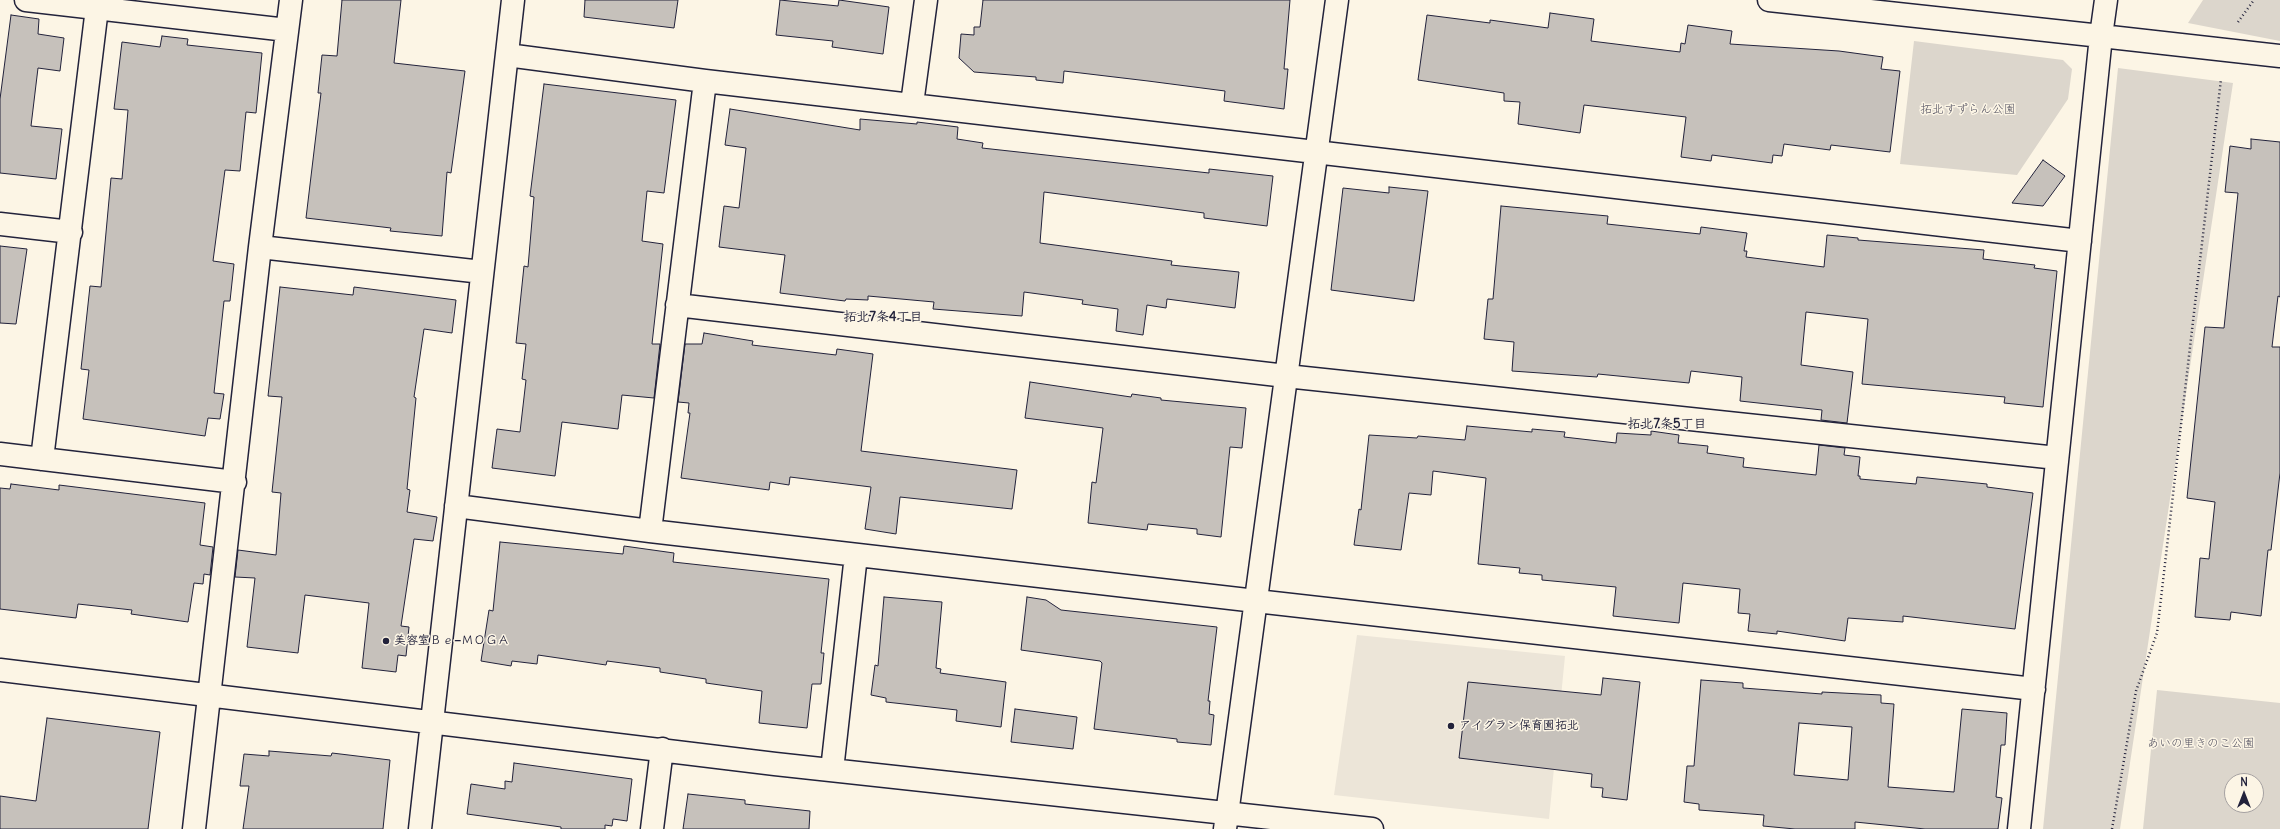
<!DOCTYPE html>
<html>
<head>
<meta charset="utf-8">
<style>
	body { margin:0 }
	#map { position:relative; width:2280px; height:829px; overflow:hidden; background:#fcf5e5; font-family:Delius,sans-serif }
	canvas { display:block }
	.north { position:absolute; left:2224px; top:773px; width:40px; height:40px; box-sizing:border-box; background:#fcf5e5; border:1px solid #a5a1a1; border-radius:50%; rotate:0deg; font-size:11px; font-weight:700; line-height:16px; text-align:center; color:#22223b }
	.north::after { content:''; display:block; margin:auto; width:14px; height:18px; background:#22223b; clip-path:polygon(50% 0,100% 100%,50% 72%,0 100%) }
</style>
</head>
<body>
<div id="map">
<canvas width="2280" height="829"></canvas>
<div class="north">N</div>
</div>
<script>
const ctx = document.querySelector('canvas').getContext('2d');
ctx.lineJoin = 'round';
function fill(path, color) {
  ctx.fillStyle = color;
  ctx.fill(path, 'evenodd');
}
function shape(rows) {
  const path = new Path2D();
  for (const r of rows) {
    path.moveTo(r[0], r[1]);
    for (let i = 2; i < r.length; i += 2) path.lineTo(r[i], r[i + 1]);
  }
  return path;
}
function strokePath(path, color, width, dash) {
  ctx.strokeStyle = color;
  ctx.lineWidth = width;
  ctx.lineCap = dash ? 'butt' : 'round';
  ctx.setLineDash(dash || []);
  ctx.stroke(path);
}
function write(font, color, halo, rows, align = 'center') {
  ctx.font = font + ' Delius,"Klee One",sans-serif';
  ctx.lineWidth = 3;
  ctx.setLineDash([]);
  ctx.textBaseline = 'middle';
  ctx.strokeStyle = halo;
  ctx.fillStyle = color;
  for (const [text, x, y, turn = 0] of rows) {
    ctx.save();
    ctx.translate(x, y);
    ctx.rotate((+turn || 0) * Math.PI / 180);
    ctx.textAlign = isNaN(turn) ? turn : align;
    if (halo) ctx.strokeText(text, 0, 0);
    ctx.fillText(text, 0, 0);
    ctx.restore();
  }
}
const built = shape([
	[1357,635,1565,656,1549,819,1334,795]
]);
const green = shape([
	[2203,0,2280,0,2280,41,2188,23],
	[1914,41,2063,60,2072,69,2068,99,2017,175,1900,164],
	[2118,68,2233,83,2120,829,2043,829],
	[2157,690,2280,703,2280,829,2143,829],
	[2232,781,2256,781,2256,805,2232,805]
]);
const building = shape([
	[342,0,401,0,394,63,465,71,451,173,447,172,442,236,390,231,391,228,306,218,321,93,318,93,322,55,337,56,342,0],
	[585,0,678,0,674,28,584,17,585,0],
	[780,0,838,6,839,0,889,7,883,54,832,47,833,41,776,35,780,0],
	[983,0,1290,0,1284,69,1288,69,1284,109,1224,101,1225,91,1148,81,1064,71,1063,83,1036,80,1036,77,974,72,959,58,961,34,974,35,974,27,980,27,983,0],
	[1550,13,1594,19,1591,41,1680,52,1681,43,1685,44,1688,25,1732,31,1730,44,1839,51,1883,57,1881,69,1900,71,1890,152,1831,145,1830,150,1784,144,1782,156,1773,155,1772,163,1712,155,1711,161,1681,157,1686,117,1584,105,1580,133,1518,124,1520,102,1504,101,1504,93,1418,80,1427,15,1490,23,1490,20,1548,28,1550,13],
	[11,15,39,19,38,34,64,38,60,71,38,68,31,126,62,129,56,179,0,173,0,99,11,15],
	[162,36,188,39,187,45,262,53,256,113,246,112,240,171,225,170,213,261,234,264,230,301,224,301,214,393,224,394,220,419,208,418,205,436,83,419,89,370,81,369,90,286,101,287,111,178,122,179,128,110,114,109,122,42,160,47,162,36],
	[544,84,676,100,664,193,647,191,642,241,663,244,652,344,660,344,654,398,622,395,618,429,562,422,555,476,492,468,497,429,520,432,526,380,522,379,526,344,516,343,524,266,528,267,534,197,530,196,544,84],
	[730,109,860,130,860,119,917,124,917,122,958,127,957,139,983,143,982,148,1209,173,1209,169,1273,176,1267,226,1204,218,1204,213,1044,192,1040,243,1172,261,1171,265,1239,272,1235,308,1167,299,1166,308,1147,305,1143,335,1116,331,1118,309,1082,304,1083,300,1024,292,1022,316,933,309,934,302,868,296,868,300,846,299,845,301,780,293,785,255,719,247,724,206,739,208,746,148,725,145,730,109],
	[2251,139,2280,142,2280,297,2278,296,2272,347,2280,347,2280,473,2271,550,2268,550,2261,616,2231,612,2230,620,2195,617,2200,558,2209,559,2215,502,2187,498,2205,327,2224,328,2238,193,2225,192,2230,146,2251,149,2251,139],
	[2043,160,2065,176,2043,206,2012,203,2043,160],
	[1389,187,1428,191,1414,301,1331,290,1343,188,1389,193,1389,187],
	[1501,206,1608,216,1607,224,1700,234,1701,227,1747,233,1744,251,1747,251,1746,257,1824,267,1827,235,1858,238,1858,240,1984,250,1983,259,2035,265,2034,268,2057,271,2043,407,2004,403,2005,397,1862,384,1868,319,1806,312,1801,365,1853,372,1847,423,1821,420,1822,410,1740,401,1742,377,1691,371,1689,383,1598,374,1597,377,1512,371,1514,342,1484,339,1488,299,1493,299,1501,206],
	[0,246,27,249,16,324,0,323,0,246],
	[280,287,353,295,354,287,456,300,452,333,424,329,414,397,416,398,407,489,410,490,407,512,437,517,433,541,414,539,401,626,409,627,406,656,398,655,396,672,362,668,369,603,305,595,298,653,247,647,255,578,235,577,238,550,276,555,281,493,272,492,282,397,268,396,280,287],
	[704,333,753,341,752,345,836,355,837,349,873,354,861,451,1017,470,1012,509,900,497,896,534,865,529,871,487,790,477,789,485,770,482,769,490,681,478,690,413,688,413,689,403,678,402,685,344,702,344,704,333],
	[1030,382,1131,397,1132,394,1161,398,1161,400,1246,408,1242,448,1230,447,1221,537,1197,534,1197,529,1148,524,1147,530,1088,523,1092,482,1096,483,1103,428,1025,418,1030,382],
	[1467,426,1532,432,1532,429,1565,432,1564,437,1616,443,1617,433,1651,435,1651,431,1679,435,1678,443,1708,446,1707,453,1744,458,1743,467,1816,475,1819,445,1845,448,1844,455,1860,457,1858,476,1860,476,1860,479,1916,484,1917,477,1987,484,1987,487,2033,493,2015,629,1903,616,1903,622,1848,618,1845,641,1777,631,1777,634,1748,631,1750,614,1738,613,1740,589,1683,583,1679,623,1613,616,1616,587,1542,580,1542,575,1519,573,1520,568,1478,564,1486,478,1433,471,1431,495,1409,493,1401,550,1354,545,1359,509,1361,510,1369,435,1417,438,1418,436,1465,440,1467,426],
	[11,484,59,490,59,485,205,503,200,545,213,547,210,575,204,574,203,584,194,583,188,622,131,614,132,610,78,604,76,618,0,609,0,488,10,489,11,484],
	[500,542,623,554,624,546,674,553,673,562,829,579,821,653,824,653,821,684,812,684,807,728,759,723,762,691,706,683,706,679,660,672,660,668,607,661,606,665,538,655,537,664,512,661,511,666,481,661,489,610,493,611,500,542],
	[884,597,942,602,936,668,941,669,940,673,1006,682,1001,727,956,721,957,710,886,702,886,698,871,695,875,665,878,666,884,597],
	[1027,597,1046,600,1061,610,1217,627,1208,701,1210,701,1209,714,1214,715,1211,745,1177,742,1177,739,1094,729,1102,663,1100,661,1021,650,1027,597],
	[1603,678,1640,682,1627,800,1602,797,1603,788,1591,787,1592,774,1459,758,1468,682,1601,695,1603,678],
	[1701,680,1743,683,1743,688,1822,694,1822,692,1881,695,1881,703,1894,704,1888,787,1954,792,1962,709,2007,713,2005,745,2001,745,1996,797,2002,798,1998,829,1925,829,1855,822,1855,829,1795,829,1763,826,1764,815,1699,810,1699,804,1684,802,1687,766,1694,766,1701,680],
	[1799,723,1852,727,1848,780,1794,775,1799,723],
	[1015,709,1077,717,1073,749,1011,742,1015,709],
	[47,718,160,732,148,829,0,829,0,796,36,801,47,718],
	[269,751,331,756,332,753,390,760,383,829,243,829,249,786,240,786,244,754,269,756,269,751],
	[514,763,632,779,627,821,613,819,612,826,605,825,605,829,561,829,561,827,467,814,471,784,505,789,505,781,512,782,514,763],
	[688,794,745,800,745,804,810,811,809,829,683,829,688,794]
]);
const path = shape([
	[2238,22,2254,0],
	[2112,829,2136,691,2157,633,2221,79]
]);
const minor = shape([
	[26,0,287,30],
	[1769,0,2101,36,2106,0],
	[507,55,705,81,2080,241],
	[912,104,926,0],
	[0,224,71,232],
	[260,247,482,272],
	[677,305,1286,376,2057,458],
	[0,454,235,482],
	[42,459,97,8],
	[456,506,650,531,1256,601,2034,689],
	[650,531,705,81],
	[0,670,775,764,1372,829],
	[832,770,856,555],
	[194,829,260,247,291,0],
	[420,829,513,0],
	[652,829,662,749],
	[1225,829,1337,0],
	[2019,829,2101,36,2280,56]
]);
const markers = [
	[386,641,4,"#22223b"],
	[1451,726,4,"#22223b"]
];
const parkNames = [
	["拓北すずらん公園",1968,110],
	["あいの里きのこ公園",2201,744]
];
const poiNames = [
	["美容室Ｂｅ−ＭＯＧＡ",394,641],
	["アイグラン保育園拓北",1459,726]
];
const neighbourhoodNames = [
	["拓北7条4丁目",883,317],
	["拓北7条5丁目",1667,424]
];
fill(built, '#ece5d8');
fill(green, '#dcd6cc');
fill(building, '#c6c1bb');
strokePath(building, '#22223b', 1);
strokePath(minor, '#22223b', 25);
strokePath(path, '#22223b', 2.5, [1, 3]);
strokePath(minor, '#fcf5e5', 22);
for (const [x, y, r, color] of markers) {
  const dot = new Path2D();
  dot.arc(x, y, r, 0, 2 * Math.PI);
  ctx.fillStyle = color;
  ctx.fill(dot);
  strokePath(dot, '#fcf5e5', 1.5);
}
write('12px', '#504f5f', '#fcf5e5', parkNames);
write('bold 12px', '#22223b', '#fcf5e5', poiNames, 'left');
write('bold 13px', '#22223b', '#fcf5e5', neighbourhoodNames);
</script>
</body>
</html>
